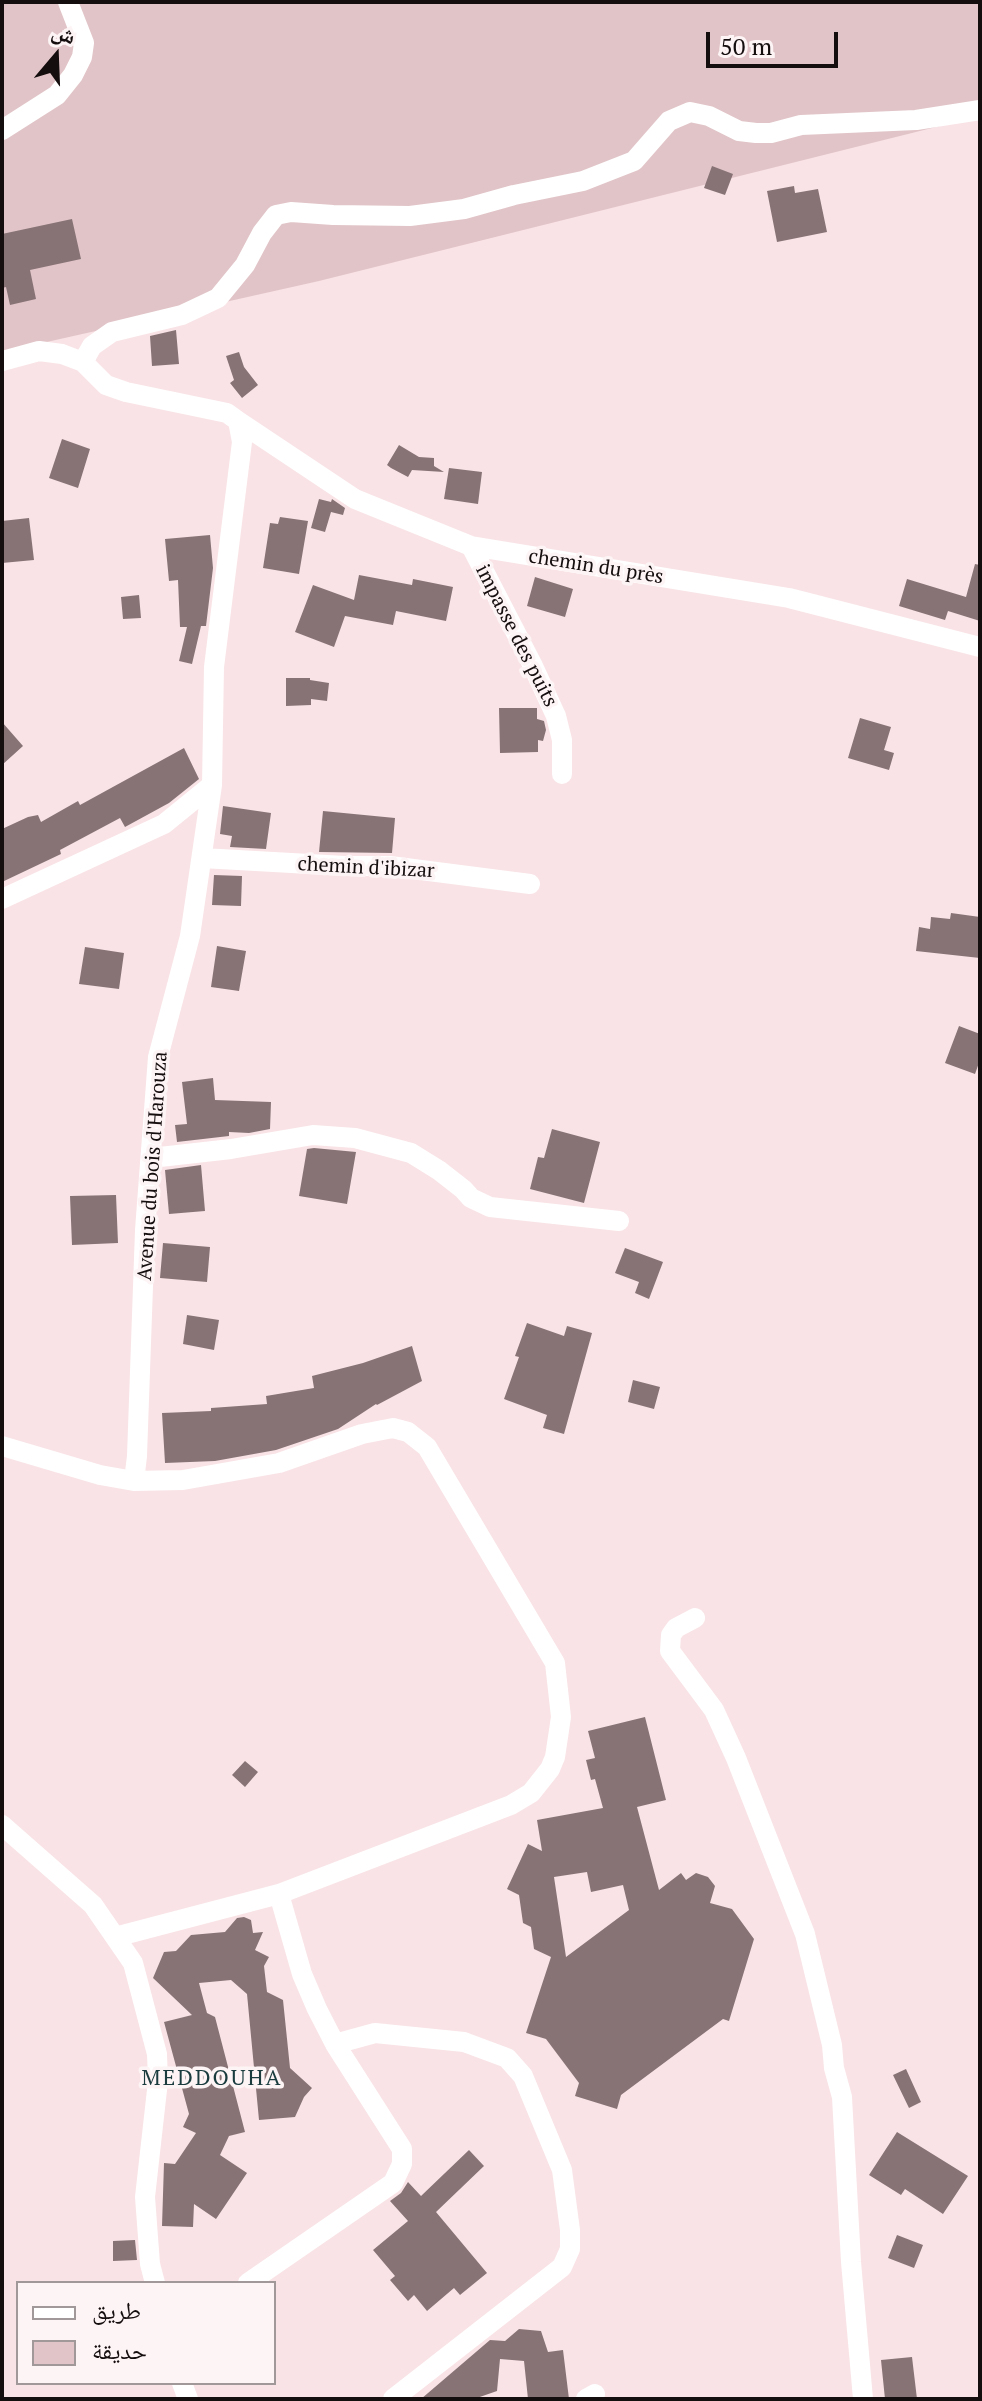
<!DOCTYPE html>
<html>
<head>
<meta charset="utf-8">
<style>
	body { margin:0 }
	#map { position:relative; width:982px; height:2401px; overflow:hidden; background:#f9e3e6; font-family:"PT Serif","Noto Naskh Arabic",serif }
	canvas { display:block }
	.frame { position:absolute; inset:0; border:4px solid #150e0f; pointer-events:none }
	.legend { position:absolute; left:16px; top:2281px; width:260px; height:104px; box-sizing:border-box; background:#fdf4f5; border:2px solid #a09899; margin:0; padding:10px 14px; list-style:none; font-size:24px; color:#150e0f }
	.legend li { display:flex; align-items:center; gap:16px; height:40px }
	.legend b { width:40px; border:2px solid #a09899 }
	.north { position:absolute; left:16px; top:16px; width:80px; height:80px; -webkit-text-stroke:6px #fdf4f5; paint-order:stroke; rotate:19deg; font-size:22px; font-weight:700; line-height:32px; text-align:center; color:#150e0f }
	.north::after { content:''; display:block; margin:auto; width:28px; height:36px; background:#150e0f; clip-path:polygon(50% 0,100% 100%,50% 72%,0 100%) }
	.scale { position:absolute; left:706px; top:32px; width:132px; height:36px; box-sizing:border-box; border:4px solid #150e0f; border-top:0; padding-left:10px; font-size:24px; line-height:28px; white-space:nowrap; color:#150e0f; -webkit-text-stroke:6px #fdf4f5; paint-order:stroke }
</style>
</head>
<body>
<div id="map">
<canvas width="982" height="2401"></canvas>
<div class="frame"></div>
<ul class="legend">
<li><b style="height:10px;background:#fff"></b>طريق</li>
<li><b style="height:22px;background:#e1c4c7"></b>حديقة</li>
</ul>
<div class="north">ش</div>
<div class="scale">50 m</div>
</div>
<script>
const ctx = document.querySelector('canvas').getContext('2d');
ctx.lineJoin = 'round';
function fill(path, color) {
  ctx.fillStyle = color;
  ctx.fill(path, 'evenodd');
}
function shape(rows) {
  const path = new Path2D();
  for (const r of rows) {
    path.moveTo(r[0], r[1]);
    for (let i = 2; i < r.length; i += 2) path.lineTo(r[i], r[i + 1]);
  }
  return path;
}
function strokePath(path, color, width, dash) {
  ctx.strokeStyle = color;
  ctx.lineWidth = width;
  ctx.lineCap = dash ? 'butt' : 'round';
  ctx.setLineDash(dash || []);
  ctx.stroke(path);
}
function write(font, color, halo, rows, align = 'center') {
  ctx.font = font + ' "PT Serif",serif';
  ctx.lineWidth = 7;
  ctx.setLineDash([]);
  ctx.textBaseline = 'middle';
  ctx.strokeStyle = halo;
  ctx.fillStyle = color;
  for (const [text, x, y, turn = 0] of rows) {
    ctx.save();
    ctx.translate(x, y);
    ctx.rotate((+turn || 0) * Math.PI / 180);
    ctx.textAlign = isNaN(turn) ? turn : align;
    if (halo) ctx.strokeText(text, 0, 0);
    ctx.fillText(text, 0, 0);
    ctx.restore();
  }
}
const green = shape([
	[2,2,980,2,980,116,319,281,2,352]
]);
const building = shape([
	[712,166,733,174,725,195,704,188],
	[794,186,795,193,818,189,827,232,777,242,767,191],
	[72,219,81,259,30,270,36,299,10,305,6,287,2,288,2,234],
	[176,330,179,364,152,366,150,336],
	[239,352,244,367,258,385,242,398,230,383,234,380,226,356],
	[62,439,90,449,78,488,49,478],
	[399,445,419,457,434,458,434,466,444,472,412,470,408,477,391,468,387,465],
	[449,468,482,472,478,504,444,499],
	[319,499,331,502,332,499,345,508,343,515,331,512,325,532,311,528],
	[280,517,308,521,299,574,263,568,270,523,278,524],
	[29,518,34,560,2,563,2,521],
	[210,535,213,568,206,626,201,626,192,664,179,661,187,627,180,627,178,580,169,581,165,539],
	[975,564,980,565,980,621,948,611,945,620,899,606,907,579,966,597],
	[359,575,412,585,413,579,453,587,446,621,396,611,393,625,345,616,334,647,295,632,313,585,354,600],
	[535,577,573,589,565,617,527,606],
	[139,595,141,618,123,619,121,597],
	[286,678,310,678,310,680,329,683,327,701,311,699,311,705,286,706],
	[499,708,537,708,537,719,544,721,546,730,543,741,538,740,538,752,500,753],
	[860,718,891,727,884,750,894,753,889,770,848,758],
	[2,722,23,746,2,765],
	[184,748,199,779,169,803,125,827,120,818,60,850,61,854,2,882,2,829,28,817,38,815,41,822,78,801,80,805],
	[223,806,271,813,266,849,230,847,232,836,220,834],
	[323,811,395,818,392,853,319,852],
	[214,875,242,876,241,906,212,905],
	[951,913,980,917,980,958,916,951,919,927,930,929,931,917,950,919],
	[217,946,246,951,239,991,211,987],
	[85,947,124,953,119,989,79,984],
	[959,1026,980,1034,980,1060,975,1074,945,1063],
	[213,1078,215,1100,271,1102,270,1129,249,1133,229,1132,229,1136,177,1142,175,1125,187,1124,182,1082],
	[552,1129,600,1142,584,1203,530,1189,538,1157,544,1158],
	[314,1148,356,1152,347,1204,299,1196,307,1149],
	[201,1165,205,1211,169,1214,165,1170],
	[116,1195,118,1243,72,1245,70,1196],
	[163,1243,210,1247,207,1282,160,1278],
	[625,1248,663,1262,649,1299,635,1293,639,1282,615,1273],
	[187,1315,219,1320,214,1350,183,1344],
	[527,1323,564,1336,567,1326,592,1333,564,1434,543,1428,547,1415,504,1399,519,1357,515,1356],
	[412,1346,422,1381,377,1405,376,1404,338,1429,276,1450,215,1461,165,1463,162,1413,211,1411,211,1408,267,1404,266,1396,314,1388,312,1376,363,1363],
	[633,1380,660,1387,654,1409,628,1402],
	[645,1717,666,1800,637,1807,659,1890,681,1873,686,1880,696,1873,708,1877,715,1886,710,1903,732,1909,754,1939,729,2021,723,2019,621,2095,617,2109,575,2096,579,2083,546,2039,526,2033,551,1957,534,1949,531,1927,523,1923,519,1895,507,1889,528,1844,542,1851,537,1820,603,1808,595,1779,591,1780,586,1760,595,1758,588,1731],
	[587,1872,591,1892,623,1885,629,1910,566,1957,554,1877],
	[245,1761,258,1772,245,1787,232,1775],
	[244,1917,251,1920,253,1933,263,1932,255,1950,269,1957,264,1966,267,1992,283,2000,290,2068,312,2088,304,2097,295,2117,259,2120,247,1994,231,1980,199,1983,207,2013,215,2017,245,2132,229,2136,220,2155,247,2173,216,2219,194,2204,193,2227,162,2226,164,2163,175,2164,196,2133,183,2127,189,2114,164,2022,192,2015,153,1978,164,1952,176,1951,191,1935,225,1932,237,1918],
	[906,2069,921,2102,909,2108,893,2075],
	[897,2132,968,2176,943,2214,905,2189,901,2195,869,2175],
	[469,2150,484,2166,436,2212,487,2273,460,2295,454,2288,427,2311,414,2295,408,2301,390,2280,395,2276,373,2250,408,2221,390,2201,401,2193,408,2182,421,2196],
	[897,2235,923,2245,914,2268,888,2258],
	[135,2240,137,2260,113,2261,113,2241],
	[519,2329,541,2331,548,2352,563,2350,569,2399,528,2399,524,2361,500,2359,497,2391,474,2399,421,2399,490,2340,505,2341],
	[912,2357,917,2399,885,2399,881,2360]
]);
const street = shape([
	[2,130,57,95,73,75,82,57,84,43,68,2],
	[2,361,39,351,62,354,83,362,106,385,126,392,227,413,238,421,242,442,214,667,212,785,190,936,158,1057,145,1230,137,1456,134,1481,100,1475,2,1446],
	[83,362,92,346,112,332,182,315,218,298,245,265,262,233,276,215,291,212,333,215,410,216,464,209,514,195,583,181,634,161,669,121,690,112,709,116,739,131,756,133,771,133,801,125,916,120,980,110],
	[238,421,355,499,471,546,789,598,980,647],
	[471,546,532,664,556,716,562,740,562,774],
	[202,858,345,866,390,866,530,884],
	[2,899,164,824,212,785],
	[151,1158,231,1149,313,1135,355,1138,411,1153,440,1171,463,1189,471,1198,490,1207,619,1221],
	[695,1618,676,1628,671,1635,670,1651,714,1710,736,1758,805,1934,832,2045,834,2068,842,2097,851,2262,863,2399],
	[2,1825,93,1905,133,1963,157,2054,158,2081,145,2197,150,2264,155,2283],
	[115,1937,279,1894,511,1805,531,1793,550,1769,555,1757,561,1717,555,1663,427,1447,408,1432,393,1428,362,1434,279,1463,183,1480,134,1481],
	[335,2044,375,2033,464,2042,507,2058,523,2076,562,2170,570,2230,570,2249,562,2267,393,2399],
	[248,2283,393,2183,402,2164,402,2149,335,2044,317,2009,302,1974,279,1894],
	[182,2383,188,2399],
	[586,2399,595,2394]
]);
const streetNames = [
	["chemin du près",596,567,9],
	["impasse des puits",516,636,63],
	["chemin d'ibizar",366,868,3],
	["Avenue du bois d'Harouza",153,1166,-86]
];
const neighbourhoodNames = [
	["MEDDOUHA",212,2079]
];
fill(green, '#e1c4c7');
fill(building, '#877376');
strokePath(street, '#fff', 20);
write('20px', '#150e0f', '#fdf4f5', streetNames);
ctx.letterSpacing = '2px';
write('22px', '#1a3c3e', '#fdf4f5', neighbourhoodNames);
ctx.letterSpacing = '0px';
</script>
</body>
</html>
